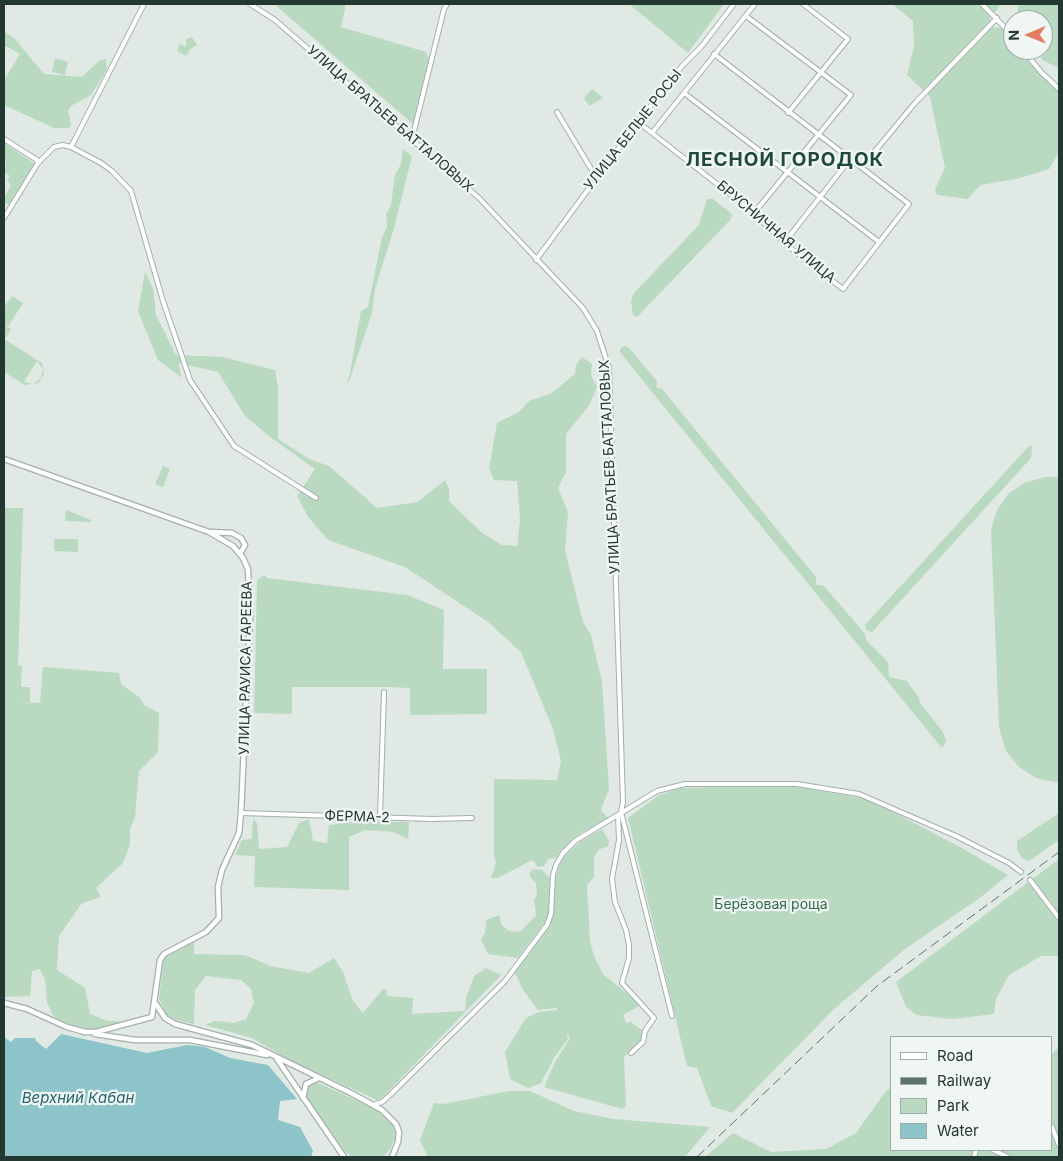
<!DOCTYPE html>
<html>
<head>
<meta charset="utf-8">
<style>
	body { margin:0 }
	#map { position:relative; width:1063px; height:1161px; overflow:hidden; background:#e0e9e4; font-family:Inter,sans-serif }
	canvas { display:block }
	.frame { position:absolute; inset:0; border:5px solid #223831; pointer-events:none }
	.legend { position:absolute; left:890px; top:1036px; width:162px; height:115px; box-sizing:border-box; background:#f0f6f3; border:1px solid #9eaaa5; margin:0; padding:6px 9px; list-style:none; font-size:15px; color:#223831 }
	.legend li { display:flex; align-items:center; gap:10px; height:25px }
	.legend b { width:25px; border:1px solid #9eaaa5 }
	.north { position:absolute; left:1003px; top:10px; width:50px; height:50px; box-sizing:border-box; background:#f0f6f3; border:1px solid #9eaaa5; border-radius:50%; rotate:269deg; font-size:14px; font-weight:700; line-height:20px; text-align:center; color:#223831 }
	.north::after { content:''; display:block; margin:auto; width:18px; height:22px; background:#e47b63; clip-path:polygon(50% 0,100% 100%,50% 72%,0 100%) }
</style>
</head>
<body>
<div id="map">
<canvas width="1063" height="1161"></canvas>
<div class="frame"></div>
<ul class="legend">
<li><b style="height:6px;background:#fff"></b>Road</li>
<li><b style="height:6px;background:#5c736c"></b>Railway</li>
<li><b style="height:14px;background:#bad9c1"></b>Park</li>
<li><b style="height:14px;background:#8cc4ca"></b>Water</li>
</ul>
<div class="north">N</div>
</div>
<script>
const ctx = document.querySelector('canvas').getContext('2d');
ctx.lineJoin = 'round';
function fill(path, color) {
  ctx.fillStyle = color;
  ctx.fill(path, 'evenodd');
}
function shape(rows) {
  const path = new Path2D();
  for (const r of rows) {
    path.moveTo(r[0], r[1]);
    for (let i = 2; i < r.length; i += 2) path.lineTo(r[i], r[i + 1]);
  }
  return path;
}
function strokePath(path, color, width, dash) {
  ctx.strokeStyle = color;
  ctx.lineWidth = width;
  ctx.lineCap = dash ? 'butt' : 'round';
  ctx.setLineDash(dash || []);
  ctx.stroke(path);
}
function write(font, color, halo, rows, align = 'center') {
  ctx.font = font + ' Inter,sans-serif';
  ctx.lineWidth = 4.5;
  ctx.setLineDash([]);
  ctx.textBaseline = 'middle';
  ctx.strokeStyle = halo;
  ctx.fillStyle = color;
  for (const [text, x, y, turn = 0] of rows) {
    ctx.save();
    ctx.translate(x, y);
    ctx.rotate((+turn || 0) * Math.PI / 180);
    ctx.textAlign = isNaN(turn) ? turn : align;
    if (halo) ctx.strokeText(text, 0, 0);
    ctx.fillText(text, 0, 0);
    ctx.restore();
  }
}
const green = shape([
	[274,4,346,4,341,27,426,52,429,60,413,124],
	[629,4,724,4,688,53],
	[892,4,1000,4,997,10,990,16,991,24,995,28,1002,27,1006,30,1013,40,1013,50,1020,50,1029,63,1059,92,1059,152,1049,169,1016,179,980,185,968,199,937,195,935,189,945,168,930,97,907,75,914,46,913,21],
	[1018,4,1059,4,1059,68,1042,60,1039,50,1043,50,1043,20,1017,20],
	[4,31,15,39,44,74,82,77,100,60,106,59,107,69,91,95,71,106,68,110,71,125,69,128,54,128,4,105,4,80,20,54,4,45],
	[192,37,197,45,190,49,186,56,177,51,180,44,186,47,186,39],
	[55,58,68,62,65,75,52,72],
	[592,89,603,98,589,106,584,98],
	[4,143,35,164,9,205,4,202,4,197,11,186,7,180,10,176,5,173,4,174,6,163,4,157],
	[403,149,412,156,394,228,375,289,372,313,349,382,347,383,349,378,361,311,368,307,382,237,387,227,386,215,391,205,395,175,401,164],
	[707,199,713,199,732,214,731,219,637,317,633,315,631,301,634,293,699,225],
	[145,272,153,288,156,315,176,355,222,357,275,370,278,388,278,439,309,459,329,466,377,508,418,502,445,480,449,488,449,501,482,533,502,545,517,546,520,520,517,481,494,480,489,468,497,423,519,412,529,401,552,393,575,374,576,365,582,357,592,364,591,376,597,387,590,404,566,434,566,472,558,488,568,512,565,550,583,622,591,635,602,682,609,789,601,810,608,818,579,834,555,858,548,859,544,866,538,867,532,860,498,878,491,878,496,863,494,854,494,779,557,780,561,761,553,729,521,652,488,622,405,567,328,540,308,517,297,496,315,469,269,436,245,416,218,372,178,363,182,378,158,360,138,311],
	[12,296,23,303,9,325,6,326,11,329,6,337,4,336,4,307],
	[4,339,42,363,44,374,39,383,25,385,4,372],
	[37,361,43,369,41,378,33,384,24,382],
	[624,346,628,347,657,381,656,387,662,389,816,577,816,585,824,586,865,634,866,640,888,662,889,677,907,681,919,698,920,703,943,732,946,741,944,746,941,747,648,387,620,352,620,349],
	[1029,446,1032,446,1031,458,872,632,866,630,865,625],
	[163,466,170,469,163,487,155,484],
	[1046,477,1059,477,1059,783,1036,778,1019,767,1006,751,999,727,991,529,997,510,1009,493,1026,482],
	[4,508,23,508,18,665,22,666,21,687,30,687,30,702,20,702,40,703,43,667,119,673,121,684,140,698,144,705,159,713,158,752,139,771,135,817,130,829,130,845,123,863,96,888,101,897,82,903,59,936,57,970,85,988,90,1014,107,1021,117,1021,121,1024,97,1030,84,1030,59,1020,53,1015,47,1003,45,980,40,969,32,971,30,996,4,997],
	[66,510,91,520,91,522,65,521],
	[54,539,78,539,78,552,54,551],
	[264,575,267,578,407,595,444,610,443,669,487,669,487,714,410,715,410,688,387,687,292,687,292,714,254,713,257,580],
	[763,786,798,787,868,799,960,847,1008,875,981,897,905,949,834,1009,732,1113,711,1106,697,1068,687,1066,628,818,659,795,681,788],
	[1059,813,1059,840,1029,861,1023,859,1017,850,1017,841],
	[253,819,257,823,259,849,287,847,299,823,309,819,313,841,327,843,329,825,353,822,409,822,408,839,393,832,365,830,349,837,349,890,254,887,255,856,235,855,242,840,252,839],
	[602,829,609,841,608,846,598,850,594,858,594,877,587,885,590,941,594,956,603,974,641,1005,623,1015,626,1023,631,1022,643,1031,642,1039,624,1057,626,1106,622,1109,544,1087,555,1062,570,1038,566,1032,568,1039,554,1058,541,1083,528,1088,510,1079,505,1052,526,1018,539,1012,557,1010,557,1008,538,1010,523,990,516,975,513,973,551,922,554,880,563,857,581,841],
	[1059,859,1059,956,1041,956,1009,975,996,999,994,1014,952,1019,916,1015,906,1007,896,982],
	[533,869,542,870,551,879,548,918,518,958,488,954,481,939,485,933,486,920,499,915,501,924,509,931,520,932,536,915,534,900,537,894,536,883,530,877,530,872],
	[194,942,194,954,245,955,270,966,309,973,334,958,343,972,353,1001,363,1013,383,989,386,989,387,996,413,998,412,1014,465,1011,466,998,474,976,486,968,501,975,379,1101,288,1059,252,1038,205,1025,215,1021,234,1023,246,1019,254,1003,251,989,241,980,206,976,195,990,194,1024,176,1020,167,1015,159,999,164,958],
	[1059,1047,1059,1157,705,1157,733,1133,771,1152,826,1149,856,1133,886,1091,892,1087,892,1150,1052,1150,1052,1054],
	[316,1082,376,1109,393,1125,396,1137,390,1149,383,1157,353,1157,345,1152,305,1095,308,1087],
	[509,1091,530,1091,574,1111,613,1119,710,1127,685,1157,428,1157,420,1140,434,1103,444,1104]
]);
const water = shape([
	[61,1034,147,1053,187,1045,205,1047,230,1058,268,1065,297,1099,280,1101,278,1120,300,1127,313,1151,311,1157,4,1157,4,1037,11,1042,15,1038,35,1038,36,1041,46,1049]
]);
const minor = shape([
	[250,4,275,20,479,198,583,308,597,331,609,368,623,802,621,812,672,1016],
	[982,4,1013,36],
	[746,16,851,95,754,213],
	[1023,50,1041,72,1059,89],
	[684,93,879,242],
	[557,112,596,177],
	[788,113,848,39,803,4],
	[638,122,754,213,784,243,843,289,909,204,714,54],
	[652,133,755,4],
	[4,139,37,160,38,163],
	[412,139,444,9,447,4],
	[71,147,144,4],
	[871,156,915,103,997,18],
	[4,218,38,163,54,147,63,145,71,147,101,163,112,171,131,191,163,301,190,380,234,446,316,498],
	[784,243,850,159],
	[536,260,638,122,682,66,701,47,734,4],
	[241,813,432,819,472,818],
	[618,815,619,840,612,879,615,902,626,930,629,945,629,958,622,983,654,1018,645,1031,643,1042,631,1053],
	[380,817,384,692],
	[1030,880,1059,918],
	[373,1105,382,1102,388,1097,505,981,547,925,551,914,553,875,556,865,563,853,575,841,657,791,685,784,797,784,859,794,956,836,1009,863,1021,872],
	[1052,1127,1059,1145],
	[993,1150,1008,1157],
	[974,1157,976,1150]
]);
const tertiary = shape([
	[4,459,209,532,233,546,243,558,248,569,250,616,241,813,239,833,222,870,218,887,219,918,206,932,164,954,160,960,152,1017,96,1032,84,1032],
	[211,532,232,533,241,538,245,545,240,554],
	[4,1003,27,1009,67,1027,85,1032],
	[156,1004,165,1018,175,1024,252,1045,351,1093,382,1110,396,1124,399,1132,398,1142,392,1157],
	[95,1034,135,1040,190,1040,267,1055],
	[277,1059,344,1157],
	[303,1098,306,1084,319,1078]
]);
const rail = shape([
	[697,1157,877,986,1059,852]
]);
const streetNames = [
	["УЛИЦА БРАТЬЕВ БАТТАЛОВЫХ",390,119,41],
	["УЛИЦА БЕЛЫЕ РОСЫ",633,130,-52],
	["БРУСНИЧНАЯ УЛИЦА",776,232,40],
	["УЛИЦА БРАТЬЕВ БАТТАЛОВЫХ",610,467,-93],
	["УЛИЦА РАУИСА ГАРЕЕВА",246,668,-89],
	["ФЕРМА-2",357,817,2]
];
const parkNames = [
	["Берёзовая роща",771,905]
];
const waterNames = [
	["Верхний Кабан",78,1098]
];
const districtNames = [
	["ЛЕСНОЙ ГОРОДОК",785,160]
];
fill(green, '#bad9c1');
fill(water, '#8cc4ca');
strokePath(minor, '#a3b0ab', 6);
strokePath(tertiary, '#a3b0ab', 7);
strokePath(minor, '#fff', 4);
strokePath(tertiary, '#fff', 4.5);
strokePath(rail, '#5c736c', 1, [10, 5]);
write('14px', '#223831', '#f0f6f3', streetNames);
write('14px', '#316a43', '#f0f6f3', parkNames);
write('italic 15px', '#23656d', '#f0f6f3', waterNames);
ctx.letterSpacing = '1px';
write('bold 19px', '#20483c', '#f0f6f3', districtNames);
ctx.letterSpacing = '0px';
</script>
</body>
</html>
